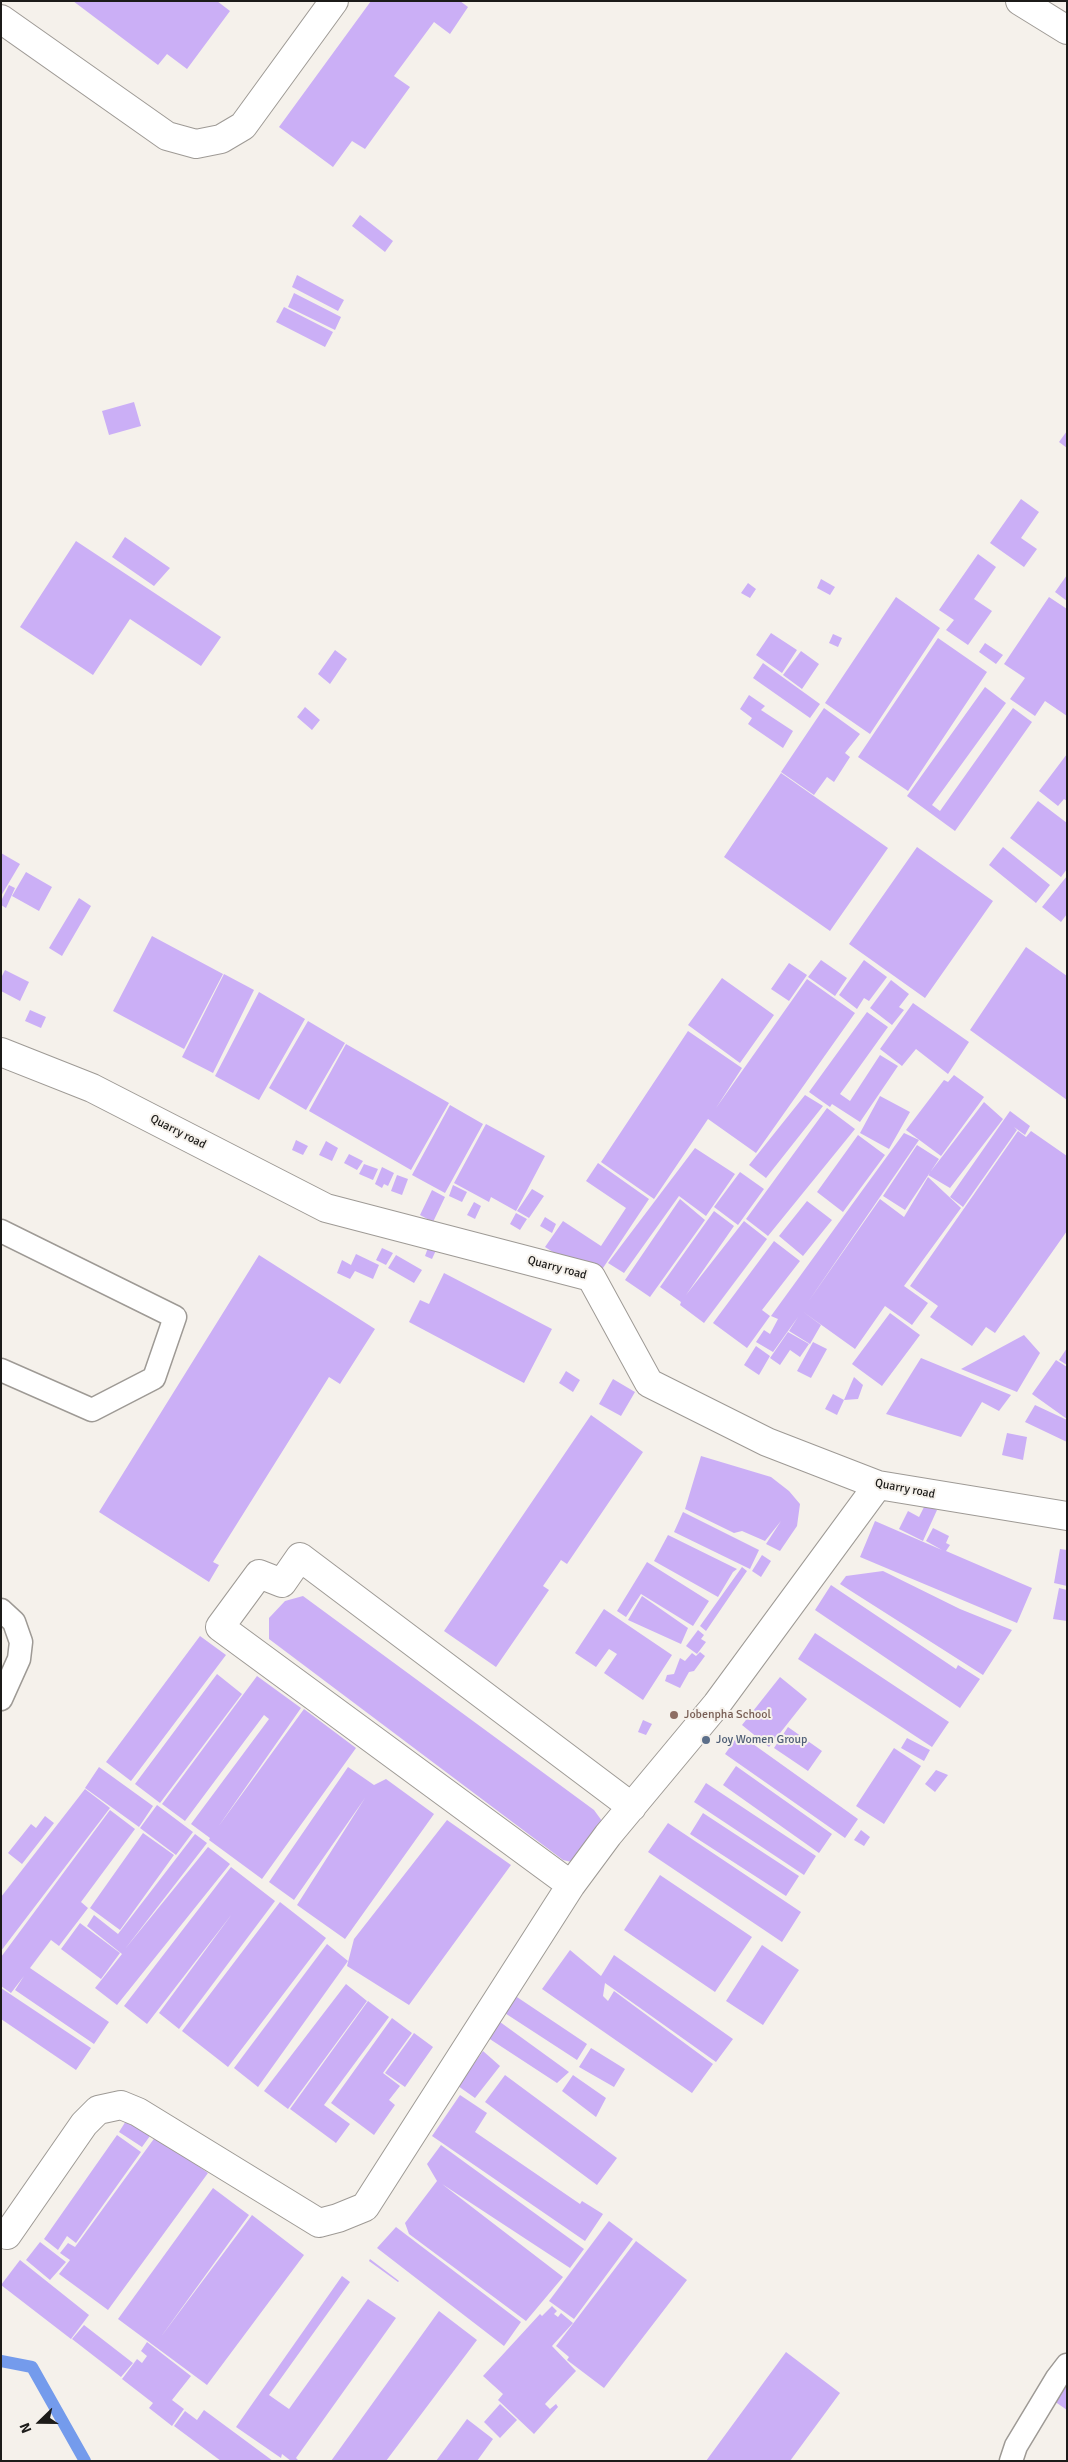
<!DOCTYPE html>
<html>
<head>
<meta charset="utf-8">
<style>
	body { margin:0 }
	#map { position:relative; width:1068px; height:2462px; overflow:hidden; background:#f5f1eb; font-family:Signika,sans-serif }
	canvas { display:block }
	.frame { position:absolute; inset:0; border:2px solid #1c1b19; pointer-events:none }
	.north { position:absolute; left:15px; top:2397px; width:50px; height:50px; -webkit-text-stroke:4px #f5f1eb; paint-order:stroke; rotate:248deg; font-size:14px; font-weight:700; line-height:20px; text-align:center; color:#1c1b19 }
	.north::after { content:''; display:block; margin:auto; width:18px; height:22px; background:#1c1b19; clip-path:polygon(50% 0,100% 100%,50% 72%,0 100%) }
</style>
</head>
<body>
<div id="map">
<canvas width="1068" height="2462"></canvas>
<div class="frame"></div>
<div class="north">N</div>
</div>
<script>
const ctx = document.querySelector('canvas').getContext('2d');
ctx.lineJoin = 'round';
function shape(rows) {
  const path = new Path2D();
  for (const r of rows) {
    path.moveTo(r[0], r[1]);
    for (let i = 2; i < r.length; i += 2) path.lineTo(r[i], r[i + 1]);
  }
  return path;
}
function strokePath(path, color, width, dash) {
  ctx.strokeStyle = color;
  ctx.lineWidth = width;
  ctx.lineCap = dash ? 'butt' : 'round';
  ctx.setLineDash(dash || []);
  ctx.stroke(path);
}
function fill(path, color) {
  ctx.fillStyle = color;
  ctx.fill(path, 'evenodd');
}
function write(font, color, halo, rows, align = 'center') {
  ctx.font = font + ' Signika,sans-serif';
  ctx.lineWidth = 4;
  ctx.setLineDash([]);
  ctx.textBaseline = 'middle';
  ctx.strokeStyle = halo;
  ctx.fillStyle = color;
  for (const [text, x, y, turn = 0] of rows) {
    ctx.save();
    ctx.translate(x, y);
    ctx.rotate((+turn || 0) * Math.PI / 180);
    ctx.textAlign = isNaN(turn) ? turn : align;
    if (halo) ctx.strokeText(text, 0, 0);
    ctx.fillText(text, 0, 0);
    ctx.restore();
  }
}
const stream = shape([
	[1,2361,32,2367,85,2461]
]);
const building = shape([
	[73,1,217,1,230,11,187,69,167,54,158,65],
	[371,1,460,1,468,7,450,34,434,22,394,76,410,87,365,149,352,141,333,167,279,127],
	[360,215,393,241,385,252,352,226],
	[297,275,344,300,338,311,292,287],
	[294,293,341,317,335,330,288,307],
	[284,307,333,332,325,347,276,322],
	[134,402,141,426,109,435,102,411],
	[1067,431,1067,448,1059,442],
	[1021,499,1039,512,1021,538,1037,549,1024,567,990,543],
	[125,537,170,568,154,586,112,557],
	[76,541,221,637,201,666,130,619,93,675,20,627],
	[978,554,996,567,974,599,992,611,968,645,946,630,954,620,939,610],
	[1067,575,1067,601,1055,592],
	[821,579,835,587,830,595,817,588],
	[748,583,756,589,750,598,741,593],
	[896,597,940,628,870,734,825,703],
	[1049,597,1067,609,1067,716,1045,701,1035,716,1010,699,1025,678,1004,664],
	[771,633,797,650,782,673,756,655],
	[833,634,842,638,838,647,829,643],
	[938,638,987,672,908,791,858,757],
	[985,643,1003,655,996,664,979,652],
	[335,650,347,659,330,684,318,674],
	[801,651,819,664,802,689,783,675],
	[763,663,820,704,810,718,753,678],
	[985,687,1006,703,932,805,940,811,1013,708,1032,722,955,831,907,796],
	[749,695,765,706,761,710,793,731,783,748,748,724,752,718,740,709],
	[305,707,320,720,312,730,297,717],
	[824,708,860,734,845,753,850,757,834,782,827,777,814,795,781,772],
	[1067,754,1067,801,1064,799,1058,806,1039,791],
	[781,773,888,848,830,931,724,857],
	[1038,801,1067,823,1067,869,1061,877,1010,838],
	[917,847,993,901,925,998,849,944],
	[1003,847,1050,885,1036,903,989,865],
	[1,853,20,864,1,896],
	[26,872,52,887,39,911,12,896],
	[1067,876,1067,914,1061,922,1042,907],
	[9,885,15,888,6,908,1,905,1,901],
	[79,898,91,906,62,956,49,948],
	[152,936,223,974,184,1049,113,1011],
	[1026,947,1067,976,1067,1100,970,1030],
	[821,960,847,978,835,996,808,977],
	[864,960,887,977,869,1001,864,998,857,1009,839,995],
	[789,963,807,975,789,1001,771,989],
	[5,970,29,982,20,1001,1,991,1,978],
	[224,974,254,990,213,1073,182,1057],
	[722,978,774,1015,740,1063,688,1025],
	[807,979,855,1013,756,1153,708,1119,654,1199,601,1162,688,1031,742,1068,716,1108],
	[891,980,909,994,899,1007,904,1010,892,1025,870,1008],
	[259,992,305,1019,259,1100,215,1076],
	[913,1003,969,1042,948,1074,916,1049,902,1066,880,1049],
	[30,1010,46,1017,41,1028,25,1021],
	[867,1012,888,1027,840,1094,850,1101,880,1055,898,1066,860,1122,832,1104,830,1107,809,1092],
	[308,1021,345,1043,306,1110,269,1088],
	[346,1044,449,1103,411,1170,309,1111],
	[954,1075,984,1097,941,1156,906,1130,944,1080,948,1082],
	[805,1095,823,1106,766,1178,749,1165],
	[880,1096,910,1112,889,1149,860,1133],
	[984,1102,1003,1119,950,1188,928,1175],
	[450,1105,483,1124,445,1193,412,1175],
	[827,1108,855,1129,768,1236,746,1219],
	[1010,1111,1030,1126,1025,1135,1014,1127,1017,1130,963,1207,950,1197],
	[486,1124,545,1156,516,1211,491,1197,489,1202,454,1183],
	[1018,1131,1026,1137,1031,1131,1067,1156,1067,1231,995,1333,986,1327,972,1346,930,1317,938,1306,910,1286],
	[904,1133,919,1140,808,1302,880,1199,904,1217,928,1177,961,1208,904,1286,928,1303,912,1325,885,1306,855,1349,802,1311,821,1325,810,1344,789,1331,798,1317,773,1352,756,1342,764,1330,770,1334,778,1319,771,1316],
	[858,1135,885,1155,843,1212,817,1192],
	[296,1140,308,1146,303,1155,292,1150],
	[326,1141,338,1148,332,1161,319,1155],
	[917,1145,939,1159,905,1210,883,1196],
	[695,1148,735,1174,706,1216,679,1196,624,1273,608,1263],
	[349,1154,363,1161,357,1170,344,1163],
	[598,1163,649,1199,599,1274,575,1266,545,1247,563,1221,601,1246,626,1208,586,1181],
	[364,1164,378,1169,373,1180,359,1174],
	[382,1167,394,1173,388,1186,384,1184,382,1188,375,1184],
	[740,1172,764,1189,738,1225,714,1207],
	[397,1175,408,1179,402,1195,391,1191],
	[453,1185,467,1192,462,1202,449,1196],
	[532,1189,544,1196,529,1218,517,1211],
	[432,1190,445,1197,433,1222,420,1215],
	[680,1199,705,1220,650,1297,625,1280],
	[807,1201,832,1220,803,1256,779,1236],
	[474,1202,481,1206,475,1219,467,1215],
	[714,1211,734,1226,686,1295,744,1221,767,1239,704,1323,680,1305,681,1302,660,1287],
	[516,1213,527,1219,520,1230,510,1224],
	[545,1217,556,1224,552,1233,540,1226],
	[774,1241,800,1261,762,1310,770,1316,747,1348,713,1323],
	[429,1245,437,1248,432,1259,425,1256],
	[382,1248,393,1253,386,1265,376,1260],
	[356,1254,379,1265,373,1279,355,1271,350,1279,337,1273,342,1260,351,1265],
	[259,1255,375,1329,340,1384,329,1377,213,1562,219,1565,209,1582,99,1512],
	[396,1255,422,1270,414,1283,388,1268],
	[444,1273,552,1329,524,1383,409,1322,420,1300,429,1304],
	[890,1313,920,1335,882,1386,852,1364],
	[788,1332,809,1344,800,1357,790,1350,780,1365,770,1358],
	[1024,1335,1040,1353,1017,1392,961,1369],
	[813,1342,827,1349,811,1378,797,1371],
	[756,1346,770,1356,759,1375,744,1365],
	[1067,1348,1067,1365,1059,1360],
	[921,1358,1011,1395,999,1411,982,1402,961,1437,886,1414],
	[1056,1360,1067,1367,1067,1419,1032,1394],
	[566,1371,580,1380,573,1392,559,1383],
	[854,1377,863,1385,858,1399,844,1400,837,1415,825,1409,833,1394,844,1400],
	[613,1379,635,1392,621,1416,599,1404],
	[1035,1405,1067,1420,1067,1442,1025,1422],
	[591,1415,643,1452,567,1564,561,1560,543,1586,549,1590,496,1667,444,1631],
	[1007,1433,1027,1437,1023,1460,1002,1455],
	[701,1456,771,1477,789,1491,800,1504,797,1526,780,1551,766,1544,781,1521,765,1541,742,1531,734,1533,685,1509],
	[925,1505,937,1510,923,1541,899,1529,908,1511,919,1517],
	[683,1512,759,1550,750,1569,674,1532],
	[875,1521,942,1550,926,1541,933,1528,949,1536,946,1543,950,1545,946,1551,1032,1588,1017,1623,860,1557],
	[668,1535,737,1569,733,1572,718,1597,654,1561],
	[1060,1549,1067,1550,1067,1586,1054,1583],
	[762,1555,771,1561,761,1577,752,1571],
	[647,1562,709,1601,693,1626,641,1594,626,1617,617,1611],
	[742,1567,747,1571,706,1631,700,1626],
	[883,1571,960,1609,1012,1630,983,1675,840,1584,846,1576],
	[831,1585,956,1669,958,1665,980,1679,960,1708,815,1610],
	[1059,1588,1067,1590,1067,1621,1053,1619],
	[303,1596,594,1810,610,1832,585,1865,563,1860,269,1639,269,1618,285,1601],
	[642,1596,688,1628,681,1644,628,1620],
	[604,1609,672,1655,643,1700,604,1673,617,1654,609,1649,596,1667,575,1653],
	[698,1630,704,1635,701,1639,706,1642,697,1654,686,1646],
	[815,1633,949,1722,932,1747,798,1659],
	[200,1636,226,1655,131,1781,106,1762],
	[700,1652,705,1656,694,1671,689,1672,680,1688,665,1681,667,1675,674,1674,680,1658,685,1661,692,1653,696,1656],
	[217,1674,242,1694,160,1803,135,1784],
	[257,1676,301,1708,218,1827,304,1709,356,1748,262,1879,209,1840,210,1838,191,1824,269,1719,264,1715,185,1821,162,1804],
	[780,1677,807,1699,769,1747,742,1725],
	[643,1720,652,1724,646,1735,638,1732],
	[788,1727,822,1751,808,1771,774,1748],
	[739,1734,858,1819,845,1838,725,1754],
	[907,1738,930,1750,924,1761,901,1748],
	[894,1748,921,1766,884,1824,856,1806],
	[736,1766,832,1834,819,1853,723,1785],
	[99,1767,153,1806,139,1827,85,1788],
	[348,1767,374,1785,386,1779,434,1814,345,1939,297,1905,365,1798,294,1900,269,1882],
	[936,1770,948,1775,935,1792,925,1784],
	[706,1783,816,1856,804,1875,694,1802],
	[85,1789,110,1808,1,1951,1,1897],
	[157,1805,193,1832,176,1855,140,1828],
	[110,1810,135,1829,81,1902,88,1908,59,1946,51,1940,30,1968,109,2022,94,2044,15,1990,24,1976,11,1993,1,1986,1,1957],
	[703,1813,799,1876,786,1896,690,1834],
	[45,1816,54,1823,22,1864,8,1853,31,1824,36,1828],
	[447,1820,511,1865,409,2005,347,1966,354,1939],
	[668,1823,801,1912,782,1942,648,1852],
	[861,1830,870,1837,864,1846,854,1840],
	[143,1833,174,1855,120,1930,90,1908],
	[195,1834,207,1843,125,1949,208,1847,230,1864,117,2005,95,1988,122,1954,87,1926,94,1915,118,1934],
	[231,1867,275,1901,179,2029,159,2013,232,1914,147,2024,124,2006],
	[660,1875,752,1937,715,1992,624,1930],
	[280,1902,326,1938,228,2067,182,2031],
	[80,1923,120,1953,101,1979,61,1949],
	[327,1944,348,1961,258,2087,234,2068],
	[762,1945,799,1970,763,2025,726,2001],
	[570,1950,601,1976,614,1955,733,2039,716,2062,605,1983,603,1996,608,2001,614,1991,713,2064,692,2093,542,1989],
	[346,1984,367,2001,288,2109,264,2091],
	[1,1988,91,2048,76,2070,1,2019],
	[505,1989,587,2044,577,2060,494,2006],
	[368,2001,389,2017,324,2105,350,2124,336,2143,290,2109],
	[489,2014,569,2072,557,2083,476,2030],
	[392,2018,412,2033,383,2073,400,2086,389,2100,395,2105,374,2135,331,2103],
	[414,2033,433,2047,405,2087,385,2073],
	[591,2048,625,2069,614,2087,579,2067],
	[483,2051,500,2066,475,2098,458,2086],
	[505,2075,617,2158,597,2185,485,2102],
	[573,2075,606,2098,596,2117,562,2091],
	[460,2095,487,2113,475,2132,580,2204,582,2201,603,2214,585,2241,432,2136],
	[131,2113,155,2129,142,2147,119,2132],
	[117,2135,141,2152,76,2243,67,2236,58,2250,44,2239],
	[156,2136,208,2173,108,2310,59,2274,70,2260,60,2253,68,2243,75,2247],
	[441,2145,584,2249,570,2268,442,2184,563,2277,526,2321,409,2234,405,2223,437,2181,427,2164],
	[213,2188,249,2215,160,2338,252,2215,304,2255,207,2385,118,2319],
	[609,2221,633,2239,574,2319,549,2301],
	[396,2227,521,2322,504,2346,377,2248],
	[636,2241,687,2280,604,2388,567,2360,569,2357,556,2346],
	[40,2242,66,2262,50,2280,26,2260],
	[370,2259,399,2281,398,2282,369,2261],
	[20,2260,89,2315,71,2339,1,2285],
	[342,2276,350,2282,269,2395,289,2409,368,2299,396,2318,296,2458,299,2461,291,2461,282,2454,281,2458,236,2427],
	[552,2306,557,2311,554,2314,558,2317,561,2313,573,2323,552,2346,576,2371,545,2404,550,2409,556,2404,558,2407,534,2434,498,2400,503,2394,483,2376,540,2314,542,2316],
	[439,2311,477,2340,386,2461,331,2461],
	[84,2325,133,2363,121,2377,72,2339],
	[147,2342,191,2376,172,2400,184,2409,172,2426,149,2408,153,2403,122,2379,137,2359,142,2363,147,2356,141,2351],
	[786,2352,840,2393,790,2461,706,2461],
	[1067,2384,1067,2410,1054,2401],
	[500,2404,517,2420,500,2438,484,2422],
	[204,2410,273,2461,221,2461,174,2426,185,2411,197,2420],
	[467,2419,493,2439,477,2461,436,2461]
]);
const lane = shape([
	[1,1231,175,1317,154,1378,92,1410,1,1370],
	[1,1610,14,1622,21,1642,19,1659,1,1699],
	[1011,2461,1016,2446,1057,2378,1067,2365]
]);
const street = shape([
	[1020,1,1067,30],
	[1,19,167,136,196,144,221,139,243,126,334,1],
	[1,1052,92,1088,326,1208,591,1277,649,1383,767,1442,878,1485,1067,1516],
	[571,1885,608,1835,717,1704,878,1485],
	[7,2235,84,2124,98,2110,121,2105,138,2112,319,2223,338,2218,365,2207,571,1885,220,1627,259,1574,282,1583,300,1557,632,1807]
]);
const markers = [
	[674,1715,5,"#8d6e63"],
	[706,1740,5,"#5c6f8a"]
];
const streetNames = [
	["Quarry road",178,1132,27],
	["Quarry road",557,1268,15],
	["Quarry road",905,1489,11]
];
const educationNames = [
	["Jobenpha School",684,1715]
];
const serviceNames = [
	["Joy Women Group",716,1740]
];
strokePath(stream, '#749bec', 12);
fill(building, '#cbaff6');
strokePath(lane, '#9e9a95', 25);
strokePath(street, '#9e9a95', 30);
strokePath(lane, '#fff', 22);
strokePath(street, '#fff', 28);
for (const [x, y, r, color] of markers) {
  const dot = new Path2D();
  dot.arc(x, y, r, 0, 2 * Math.PI);
  ctx.fillStyle = color;
  ctx.fill(dot);
  strokePath(dot, '#f5f1eb', 2);
}
write('12px', '#1c1b19', '#f5f1eb', streetNames);
write('12px', '#785e54', '#f5f1eb', educationNames, 'left');
write('12px', '#4e5e75', '#f5f1eb', serviceNames, 'left');
</script>
</body>
</html>
